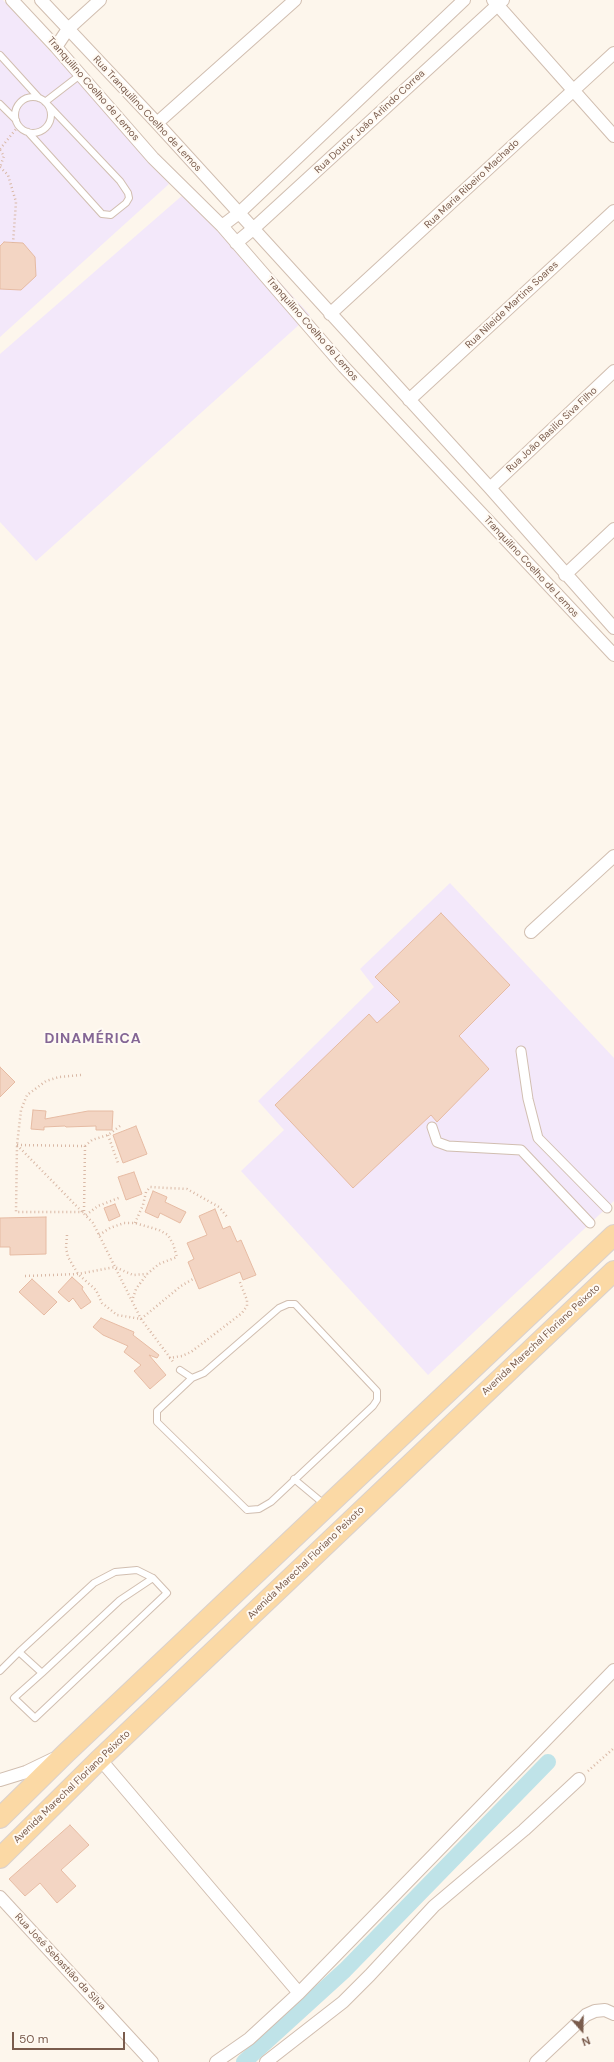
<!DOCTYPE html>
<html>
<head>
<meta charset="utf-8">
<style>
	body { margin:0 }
	#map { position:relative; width:614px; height:2062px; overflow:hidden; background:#fdf6ec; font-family:"DM Sans",sans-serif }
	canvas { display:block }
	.north { position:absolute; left:562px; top:2010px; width:40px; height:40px; -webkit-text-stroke:3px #fffaf3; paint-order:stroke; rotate:160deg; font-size:11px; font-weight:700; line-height:16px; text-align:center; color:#7a5c4d }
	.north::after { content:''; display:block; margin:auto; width:14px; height:18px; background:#7a5c4d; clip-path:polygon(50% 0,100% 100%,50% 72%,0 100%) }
	.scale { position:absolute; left:12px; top:2032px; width:113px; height:18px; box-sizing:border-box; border:2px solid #7a5c4d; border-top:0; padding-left:5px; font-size:12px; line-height:14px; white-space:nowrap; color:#7a5c4d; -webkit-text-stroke:3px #fffaf3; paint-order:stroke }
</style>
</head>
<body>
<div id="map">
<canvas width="614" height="2062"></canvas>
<div class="north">N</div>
<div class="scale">50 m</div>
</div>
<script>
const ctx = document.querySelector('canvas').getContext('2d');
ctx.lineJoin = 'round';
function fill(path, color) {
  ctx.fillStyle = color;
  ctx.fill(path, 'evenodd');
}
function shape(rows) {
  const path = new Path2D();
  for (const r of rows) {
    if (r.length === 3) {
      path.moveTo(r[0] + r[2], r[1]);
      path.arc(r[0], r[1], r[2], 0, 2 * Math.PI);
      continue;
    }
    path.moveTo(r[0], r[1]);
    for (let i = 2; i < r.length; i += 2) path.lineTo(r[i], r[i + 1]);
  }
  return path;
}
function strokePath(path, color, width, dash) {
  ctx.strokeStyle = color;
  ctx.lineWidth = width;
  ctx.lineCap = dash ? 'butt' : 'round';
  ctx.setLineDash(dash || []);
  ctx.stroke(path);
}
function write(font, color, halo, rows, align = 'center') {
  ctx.font = font + ' "DM Sans",sans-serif';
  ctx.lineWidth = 4;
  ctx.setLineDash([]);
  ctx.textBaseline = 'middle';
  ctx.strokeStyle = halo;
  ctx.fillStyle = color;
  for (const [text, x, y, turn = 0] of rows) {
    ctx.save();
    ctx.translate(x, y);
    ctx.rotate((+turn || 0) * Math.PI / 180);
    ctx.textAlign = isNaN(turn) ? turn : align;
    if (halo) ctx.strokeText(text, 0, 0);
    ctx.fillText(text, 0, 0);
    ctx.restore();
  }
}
const education = shape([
	[0,0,3,0,118,125,169,184,0,337],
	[192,187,310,315,36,561,0,522,0,354],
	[450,883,614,1058,614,1201,428,1375,241,1171,284,1130,258,1101,374,987,360,969]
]);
const canal = shape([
	[244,2062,345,1970,548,1762]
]);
const building = shape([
	[4,242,23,243,35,257,36,276,21,290,0,289,0,246,4,242],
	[441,913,510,985,459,1036,489,1069,437,1122,431,1115,353,1188,275,1105,369,1014,377,1023,400,1002,375,977,441,913],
	[0,1067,15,1082,0,1097,0,1067],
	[33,1110,46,1111,45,1119,88,1111,113,1111,112,1130,96,1130,96,1126,66,1127,65,1126,44,1127,44,1130,31,1129,33,1110],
	[136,1126,147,1154,123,1163,113,1135,136,1126],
	[134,1172,142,1194,126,1200,118,1177,134,1172],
	[153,1191,167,1197,165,1202,186,1212,180,1223,160,1213,158,1218,145,1212,153,1191],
	[115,1204,120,1216,109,1221,104,1208,115,1204],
	[215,1209,223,1229,230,1226,237,1242,241,1240,256,1275,243,1280,240,1272,199,1289,188,1262,194,1259,187,1243,207,1235,199,1216,215,1209],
	[46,1217,46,1254,10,1255,10,1247,0,1247,0,1218,46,1217],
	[72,1277,83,1287,82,1289,91,1302,81,1309,73,1298,69,1302,58,1292,72,1277],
	[32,1279,57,1302,44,1315,19,1292,32,1279],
	[101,1318,134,1332,133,1335,159,1355,157,1358,149,1355,166,1375,150,1389,134,1371,141,1365,124,1352,128,1346,103,1335,93,1327,101,1318],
	[70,1825,89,1845,61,1870,76,1886,57,1903,40,1883,25,1896,9,1879,70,1825]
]);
const path = shape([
	[0,149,16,129],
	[0,150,4,156,0,167],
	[0,167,8,175,16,202,13,243],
	[81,1075,59,1077,46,1081,27,1095,21,1110,17,1145,16,1212,84,1212],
	[108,1135,118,1163],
	[17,1145,93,1223,141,1319,174,1363],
	[17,1145,85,1146,84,1211],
	[85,1146,92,1140,108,1135,120,1126],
	[86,1215,98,1206,121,1197],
	[135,1223,143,1205,146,1192,150,1187,187,1189,219,1207,228,1218],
	[67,1235,66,1248,68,1257,78,1274,96,1290,102,1303,117,1315,141,1319,181,1286,193,1279],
	[99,1235,110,1228,124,1223,135,1223,159,1230,168,1235,173,1244,177,1257,159,1264,147,1274,136,1289,132,1301],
	[25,1276,78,1274,115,1267,133,1275,147,1274],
	[169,1358,182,1356,191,1352,242,1313,247,1306,247,1300,239,1280],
	[588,1771,614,1748]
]);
const service = shape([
	[0,55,39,98],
	[33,115,18],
	[45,102,80,75],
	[0,104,16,120],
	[28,132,102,214,111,215,126,203,129,198,128,193,120,181,49,106],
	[180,1370,192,1378,204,1373,279,1308,288,1304,295,1304,377,1391,377,1400,373,1406,271,1502,259,1509,247,1510,157,1422,157,1411,192,1378],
	[294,1479,324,1504],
	[0,1671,19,1652,94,1583,115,1572,137,1570,153,1578,167,1593,35,1718,14,1698,42,1673,19,1652],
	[42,1673,120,1600,153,1578]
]);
const pedestrian = shape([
	[521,1051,528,1099,538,1138,607,1208],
	[432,1127,437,1142,448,1146,521,1150,590,1223]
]);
const minor = shape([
	[12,0,56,47,153,158,222,226,344,367,614,655],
	[41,0,157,123,490,488,614,628],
	[493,0,614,136],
	[56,47,68,29,100,0],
	[157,123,295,0],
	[222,226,239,213,464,0],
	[236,243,253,229,503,0],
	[330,314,614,53],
	[409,400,614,211],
	[490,488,614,371],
	[565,575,614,529],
	[531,932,614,856],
	[100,1759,299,1993],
	[0,1780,26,1772,53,1759],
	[0,1897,152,2062],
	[216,2062,249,2039,299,1993,614,1670],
	[266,2062,343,2002,370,1975,434,1906,524,1830,579,1779],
	[536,2062,586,2015,595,2011,605,2010,614,2014]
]);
const primary = shape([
	[0,1818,66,1753,614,1235],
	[0,1858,100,1759,614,1271]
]);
const streetNames = [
	["Tranquilino Coelho de Lemos",93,89,49],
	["Rua Tranquilino Coelho de Lemos",147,114,47],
	["Rua Doutor João Arlindo Correa",370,122,-43],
	["Rua Maria Ribeiro Machado",472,184,-43],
	["Rua Nileide Martins Soares",512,305,-43],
	["Tranquilino Coelho de Lemos",312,329,49],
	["Rua João Basilio Siva Filho",552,430,-43],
	["Tranquilino Coelho de Lemos",531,567,47],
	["Avenida Marechal Floriano Peixoto",541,1340,-43],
	["Avenida Marechal Floriano Peixoto",306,1563,-44],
	["Avenida Marechal Floriano Peixoto",72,1787,-44],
	["Rua José Sebastião da Silva",60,1962,47]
];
const districtNames = [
	["DINAMÉRICA",93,1039]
];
fill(education, '#f3e8fa');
strokePath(canal, '#bfe3e8', 16);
fill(building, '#f3d5c3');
strokePath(building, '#e6bba3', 1);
strokePath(service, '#d1beb0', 8);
strokePath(pedestrian, '#d1beb0', 11);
strokePath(minor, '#d1beb0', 14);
strokePath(primary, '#dad1cd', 22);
strokePath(path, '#d9b8a5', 2.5, [1, 3]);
strokePath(service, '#fff', 6);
strokePath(pedestrian, '#fff', 9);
strokePath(minor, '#fff', 12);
strokePath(primary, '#fbd9a5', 20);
write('10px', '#7a5c4d', '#fffaf3', streetNames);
ctx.letterSpacing = '1px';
write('bold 14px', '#846695', '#fffaf3', districtNames);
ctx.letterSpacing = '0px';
</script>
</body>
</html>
